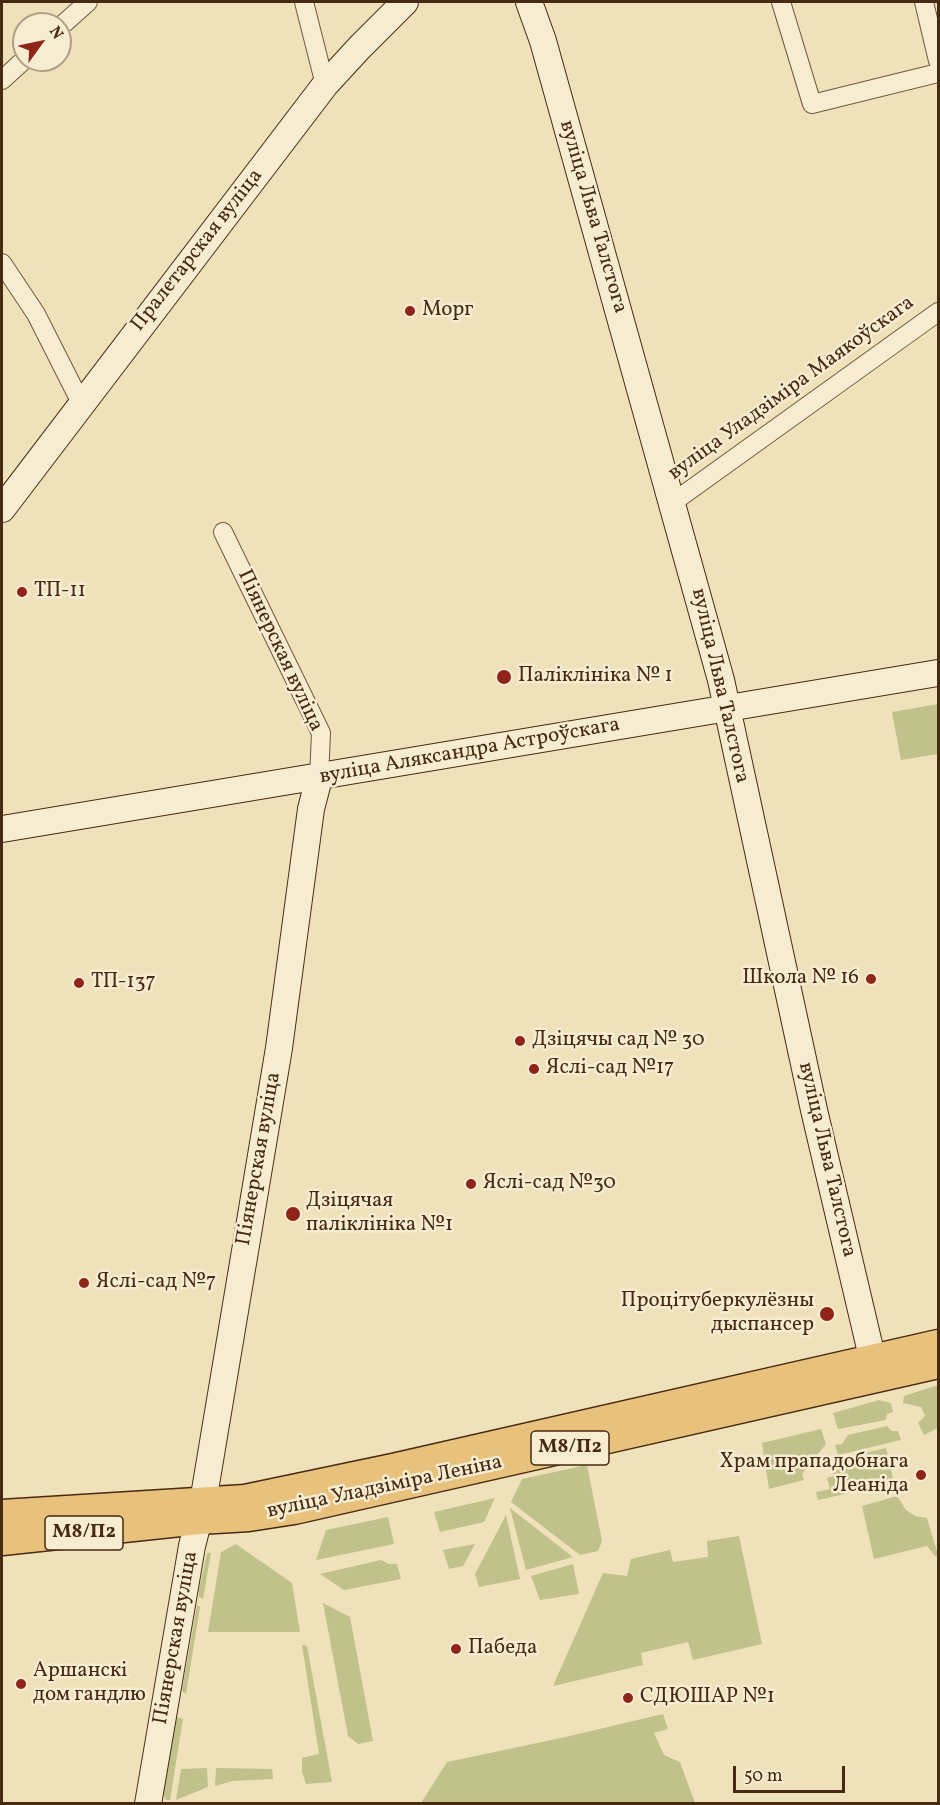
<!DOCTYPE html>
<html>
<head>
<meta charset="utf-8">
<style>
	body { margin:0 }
	#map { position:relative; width:940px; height:1805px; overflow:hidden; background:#efe2ba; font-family:Vollkorn,serif }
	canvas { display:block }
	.frame { position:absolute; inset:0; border:3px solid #482911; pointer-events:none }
	.north { position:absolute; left:12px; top:12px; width:60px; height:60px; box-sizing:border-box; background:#f5ecd2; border:2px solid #b09e85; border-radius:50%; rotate:57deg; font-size:16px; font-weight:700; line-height:24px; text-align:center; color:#482911 }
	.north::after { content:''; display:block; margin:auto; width:21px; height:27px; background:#8f2418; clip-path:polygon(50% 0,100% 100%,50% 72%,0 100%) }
	.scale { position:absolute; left:733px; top:1766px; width:112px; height:27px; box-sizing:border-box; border:3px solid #482911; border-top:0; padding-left:8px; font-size:18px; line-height:21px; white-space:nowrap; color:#482911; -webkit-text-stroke:4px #f5ecd2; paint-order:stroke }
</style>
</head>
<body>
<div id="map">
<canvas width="940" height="1805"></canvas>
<div class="frame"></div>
<div class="north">N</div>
<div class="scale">50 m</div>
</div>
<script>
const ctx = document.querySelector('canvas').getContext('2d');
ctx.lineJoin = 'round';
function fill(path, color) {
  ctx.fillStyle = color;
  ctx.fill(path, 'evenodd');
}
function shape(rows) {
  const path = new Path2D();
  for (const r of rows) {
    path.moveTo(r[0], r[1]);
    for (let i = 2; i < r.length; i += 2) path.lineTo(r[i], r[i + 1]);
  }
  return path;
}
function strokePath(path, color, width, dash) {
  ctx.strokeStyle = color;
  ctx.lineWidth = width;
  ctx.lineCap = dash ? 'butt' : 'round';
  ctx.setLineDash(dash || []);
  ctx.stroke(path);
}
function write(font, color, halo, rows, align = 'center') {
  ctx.font = font + ' Vollkorn,serif';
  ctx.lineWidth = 5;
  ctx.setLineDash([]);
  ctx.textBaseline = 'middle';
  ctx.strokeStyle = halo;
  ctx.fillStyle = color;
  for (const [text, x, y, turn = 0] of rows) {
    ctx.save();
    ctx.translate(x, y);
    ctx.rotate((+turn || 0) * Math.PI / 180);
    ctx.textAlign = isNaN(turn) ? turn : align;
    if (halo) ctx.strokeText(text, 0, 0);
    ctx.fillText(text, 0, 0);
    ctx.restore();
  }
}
const green = shape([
	[938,704,938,754,901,760,892,712],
	[938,1385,938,1428,924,1435,918,1423,925,1416,921,1407,903,1403,904,1396],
	[879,1400,891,1403,893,1412,887,1414,886,1420,838,1429,833,1413],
	[887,1426,892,1431,898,1431,901,1440,838,1455,835,1445,842,1444,848,1435],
	[821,1429,826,1444,802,1474,804,1480,769,1489,762,1443],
	[886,1448,894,1483,818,1500,816,1492,830,1489,827,1478,834,1476,832,1467,840,1465,839,1459],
	[587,1465,602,1541,598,1551,580,1555,511,1502,522,1479],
	[897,1496,906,1510,915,1516,927,1518,938,1555,935,1556,927,1546,874,1559,862,1506],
	[495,1498,484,1522,440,1532,434,1512],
	[510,1508,573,1557,526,1570],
	[506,1515,520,1579,479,1587,475,1574],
	[388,1517,394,1544,316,1560,326,1530],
	[739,1536,762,1644,693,1660,688,1642,641,1653,643,1665,553,1686,603,1573,627,1576,631,1559,670,1550,673,1562,708,1557,707,1541],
	[236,1544,292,1583,300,1632,208,1632,221,1552],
	[475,1544,463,1566,449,1569,443,1550],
	[207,1553,211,1553,203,1599,199,1597,199,1590],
	[381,1560,389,1564,397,1564,401,1579,344,1590,320,1574],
	[573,1564,579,1594,540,1600,531,1576],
	[323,1603,350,1617,373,1741,358,1744,348,1736],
	[197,1605,200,1607,186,1694,182,1691],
	[302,1645,307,1646,332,1782,306,1784,302,1772,302,1758,319,1754],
	[663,1714,668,1729,654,1733,664,1755,680,1762,695,1803,421,1803,447,1762,561,1738],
	[177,1717,183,1719,170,1800,166,1800,161,1790],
	[207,1768,208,1787,176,1800,181,1769],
	[216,1768,272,1769,273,1779,233,1781,215,1786]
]);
const street = shape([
	[304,2,325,85],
	[781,2,812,104,938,73],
	[924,2,938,61],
	[60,27,88,2],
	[2,80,24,60],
	[2,263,36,314,81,403],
	[672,503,938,312],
	[223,532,321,733,319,778]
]);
const secondary = shape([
	[529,2,543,41,721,680,814,1110,877,1378],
	[2,509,325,85,360,47,405,2],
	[2,829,938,673],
	[148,1804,192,1546,203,1502,279,1048,311,809,319,778]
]);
const primary = shape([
	[2,1514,245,1499,393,1468,938,1344],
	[2,1541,199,1520,249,1517,294,1510,938,1364]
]);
const markers = [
	[410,311,6,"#8f2418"],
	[22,592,6,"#8f2418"],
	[504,677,8,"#8f2418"],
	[871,979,6,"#8f2418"],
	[79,983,6,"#8f2418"],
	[520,1041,6,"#8f2418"],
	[534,1069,6,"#8f2418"],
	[471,1184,6,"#8f2418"],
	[293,1214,8,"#8f2418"],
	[84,1283,6,"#8f2418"],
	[827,1314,8,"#8f2418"],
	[921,1475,6,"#8f2418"],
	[456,1649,6,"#8f2418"],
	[21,1684,6,"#8f2418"],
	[628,1698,6,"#8f2418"]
];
const shields = [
	[570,1448,78],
	[84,1533,78]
];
const shieldNames = [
	["М8/П2",570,1448],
	["М8/П2",84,1533]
];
const streetNames = [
	["вуліца Льва Талстога",592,217,74],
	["Пралетарская вуліца",198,251,-52],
	["вуліца Уладзіміра Маякоўскага",792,389,-36],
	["Піянерская вуліца",279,651,65],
	["вуліца Льва Талстога",719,686,77],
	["вуліца Аляксандра Астроўскага",470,752,-10],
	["Піянерская вуліца",260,1159,-80],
	["вуліца Льва Талстога",826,1160,77],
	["вуліца Уладзіміра Леніна",385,1488,-12],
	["Піянерская вуліца",177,1638,-80]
];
const poiNames = [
	["Морг",422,311],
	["ТП-11",34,592],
	["Паліклініка № 1",518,677],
	["Школа № 16",859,979,"right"],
	["ТП-137",91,983],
	["Дзіцячы сад № 30",532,1041],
	["Яслі-сад №17",546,1069],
	["Яслі-сад №30",483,1184],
	["Дзіцячая",306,1202],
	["паліклініка №1",306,1226],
	["Яслі-сад №7",96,1283],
	["Процітуберкулёзны",814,1302,"right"],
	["дыспансер",814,1326,"right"],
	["Храм прападобнага",909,1463,"right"],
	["Леаніда",909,1487,"right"],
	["Пабеда",468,1649],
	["Аршанскі",33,1672],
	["дом гандлю",33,1696],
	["СДЮШАР №1",640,1698]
];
fill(green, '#c0c18b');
strokePath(street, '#72573b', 20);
strokePath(secondary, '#482911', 28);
strokePath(primary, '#482911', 31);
strokePath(street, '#f5ecd2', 18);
strokePath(secondary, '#f5ecd2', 26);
strokePath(primary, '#e8c17d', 28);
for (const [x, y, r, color] of markers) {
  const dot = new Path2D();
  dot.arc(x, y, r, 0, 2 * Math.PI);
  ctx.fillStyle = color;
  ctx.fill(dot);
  strokePath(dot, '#f5ecd2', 2);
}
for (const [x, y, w] of shields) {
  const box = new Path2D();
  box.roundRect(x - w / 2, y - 17, w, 34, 4.5);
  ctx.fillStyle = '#f5ecd2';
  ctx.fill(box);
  strokePath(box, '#482911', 1.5);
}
write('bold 20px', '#482911', null, shieldNames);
write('21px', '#482911', '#f5ecd2', streetNames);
write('21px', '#482911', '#f5ecd2', poiNames, 'left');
</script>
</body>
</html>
